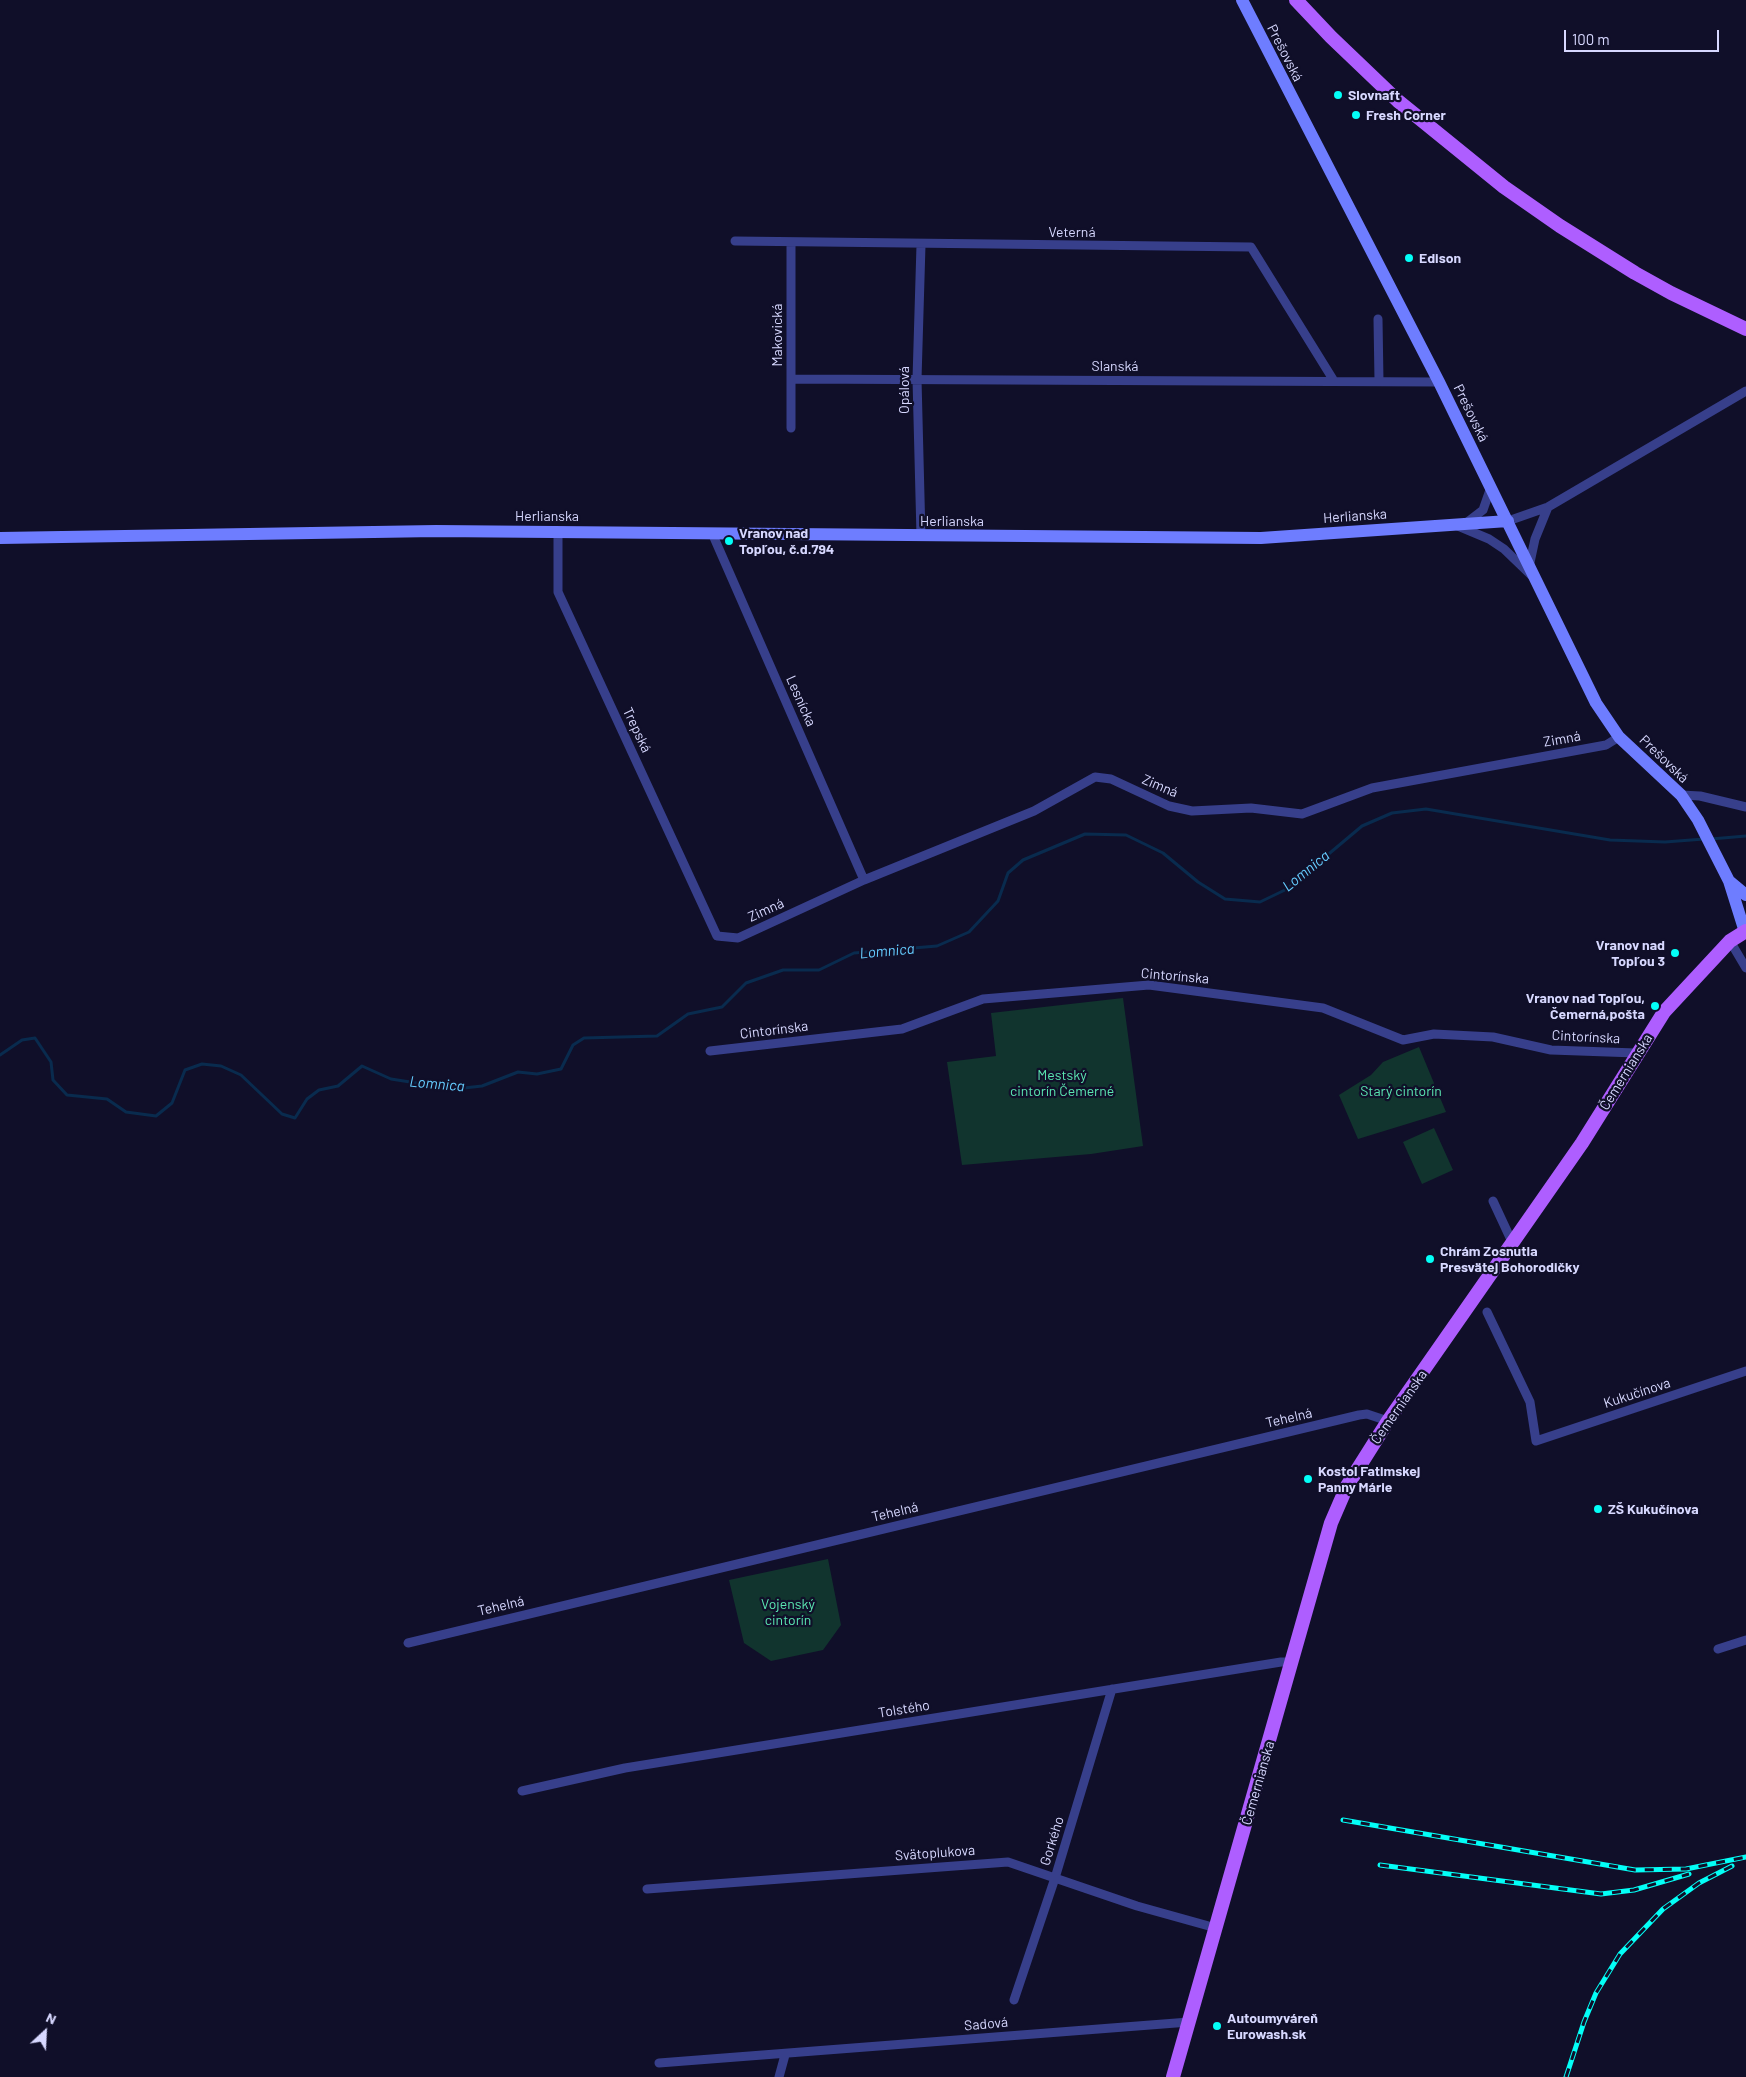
<!DOCTYPE html>
<html>
<head>
<meta charset="utf-8">
<style>
	body { margin:0 }
	#map { position:relative; width:1746px; height:2077px; overflow:hidden; background:#100f29; font-family:Barlow,sans-serif }
	canvas { display:block }
	.north { position:absolute; left:20px; top:2007px; width:50px; height:50px; -webkit-text-stroke:4px #100f29; paint-order:stroke; rotate:25deg; font-size:14px; font-weight:700; line-height:20px; text-align:center; color:#d7d8ff }
	.north::after { content:''; display:block; margin:auto; width:18px; height:22px; background:#d7d8ff; clip-path:polygon(50% 0,100% 100%,50% 72%,0 100%) }
	.scale { position:absolute; left:1564px; top:30px; width:155px; height:22px; box-sizing:border-box; border:2px solid #d7d8ff; border-top:0; padding-left:6px; font-size:15px; line-height:18px; white-space:nowrap; color:#d7d8ff; -webkit-text-stroke:4px #100f29; paint-order:stroke }
</style>
</head>
<body>
<div id="map">
<canvas width="1746" height="2077"></canvas>
<div class="north">N</div>
<div class="scale">100 m</div>
</div>
<script>
const ctx = document.querySelector('canvas').getContext('2d');
ctx.lineJoin = 'round';
function fill(path, color) {
  ctx.fillStyle = color;
  ctx.fill(path, 'evenodd');
}
function shape(rows) {
  const path = new Path2D();
  for (const r of rows) {
    path.moveTo(r[0], r[1]);
    for (let i = 2; i < r.length; i += 2) path.lineTo(r[i], r[i + 1]);
  }
  return path;
}
function strokePath(path, color, width, dash) {
  ctx.strokeStyle = color;
  ctx.lineWidth = width;
  ctx.lineCap = dash ? 'butt' : 'round';
  ctx.setLineDash(dash || []);
  ctx.stroke(path);
}
function write(font, color, halo, rows, align = 'center') {
  ctx.font = font + ' Barlow,sans-serif';
  ctx.lineWidth = 4.5;
  ctx.setLineDash([]);
  ctx.textBaseline = 'middle';
  ctx.strokeStyle = halo;
  ctx.fillStyle = color;
  for (const [text, x, y, turn = 0] of rows) {
    ctx.save();
    ctx.translate(x, y);
    ctx.rotate((+turn || 0) * Math.PI / 180);
    ctx.textAlign = isNaN(turn) ? turn : align;
    if (halo) ctx.strokeText(text, 0, 0);
    ctx.fillText(text, 0, 0);
    ctx.restore();
  }
}
const green = shape([
	[1123,998,1143,1146,1091,1154,962,1165,947,1062,996,1056,991,1013],
	[1419,1047,1446,1112,1358,1139,1339,1095,1371,1075,1383,1062],
	[1434,1128,1453,1170,1422,1184,1403,1142],
	[828,1559,841,1625,823,1650,771,1661,744,1643,729,1580]
]);
const stream = shape([
	[1711,839,1746,836],
	[0,1055,22,1040,35,1038,51,1062,53,1080,67,1095,107,1099,126,1112,156,1116,172,1103,185,1070,202,1064,221,1066,241,1075,282,1114,295,1118,307,1099,319,1090,338,1086,362,1066,391,1079,455,1089,482,1086,518,1072,537,1074,561,1069,573,1045,584,1038,657,1036,688,1014,722,1007,746,983,783,970,819,970,854,953,937,946,969,932,998,901,1008,873,1023,860,1085,834,1126,835,1163,853,1198,882,1225,899,1260,902,1287,889,1362,826,1392,813,1426,809,1610,840,1665,842,1704,839]
]);
const street = shape([
	[735,241,1251,247,1334,381],
	[791,242,791,428],
	[1378,319,1379,381],
	[791,379,1439,382],
	[1508,521,1548,507,1746,391],
	[1466,523,1483,510,1491,487],
	[1458,526,1489,539,1504,549,1531,575],
	[558,531,558,592,717,936,738,938,864,880,1034,811,1095,777,1111,779,1169,806,1192,811,1251,808,1302,814,1372,788,1606,745,1619,737],
	[712,533,864,880],
	[921,536,917,379,921,245],
	[1529,567,1535,539,1548,507],
	[1681,795,1700,796,1746,807],
	[1730,941,1746,968],
	[710,1051,902,1029,983,999,1149,985,1323,1008,1403,1040,1434,1034,1493,1037,1551,1050,1636,1053],
	[1493,1201,1513,1244],
	[1487,1312,1530,1402,1536,1441,1746,1371],
	[408,1643,1359,1415,1367,1414,1388,1421],
	[1718,1649,1746,1640],
	[522,1791,625,1768,1281,1662,1291,1662],
	[647,1889,1008,1862,1137,1906,1216,1928],
	[1014,2000,1055,1878,1112,1689],
	[659,2063,1189,2022],
	[779,2077,785,2055]
]);
const secondary = shape([
	[1242,0,1439,382,1596,703,1619,737,1681,795,1698,820,1729,881,1745,932],
	[0,538,436,531,1261,538,1508,521],
	[1729,881,1746,895]
]);
const primary = shape([
	[1296,0,1331,37,1398,101,1504,187,1560,226,1635,273,1671,293,1746,329],
	[1173,2077,1331,1523,1347,1486,1388,1421,1582,1143,1664,1012,1730,941,1746,931]
]);
const rail = shape([
	[1343,1820,1635,1870,1686,1869,1746,1857],
	[1380,1865,1601,1894,1634,1890,1689,1874],
	[1566,2077,1584,2022,1596,1993,1620,1954,1663,1909,1699,1883,1732,1866]
]);
const markers = [
	[1338,95,5,"#03fff7"],
	[1356,115,5,"#03fff7"],
	[1409,258,5,"#03fff7"],
	[729,541,5,"#03fff7"],
	[1675,953,5,"#03fff7"],
	[1655,1006,5,"#03fff7"],
	[1430,1259,5,"#03fff7"],
	[1308,1479,5,"#03fff7"],
	[1598,1509,5,"#03fff7"],
	[1217,2026,5,"#03fff7"]
];
const streetNames = [
	["Prešovská",1285,53,63],
	["Veterná",1072,232],
	["Makovická",777,335,-90],
	["Slanská",1115,366],
	["Opálová",904,390,-90],
	["Prešovská",1471,413,64],
	["Herlianska",547,516],
	["Herlianska",1355,516,-4],
	["Herlianska",952,521],
	["Lesnícka",801,701,66],
	["Trepská",637,730,65],
	["Zimná",1562,739,-10],
	["Prešovská",1664,759,44],
	["Zimná",1160,786,23],
	["Zimná",766,910,-24],
	["Cintorínska",1175,976,5],
	["Cintorínska",774,1030,-7],
	["Cintorínska",1586,1037,3],
	["Čemernianska",1626,1072,-58],
	["Kukučínova",1637,1393,-18],
	["Čemernianska",1399,1407,-55],
	["Tehelná",1289,1418,-13],
	["Tehelná",895,1512,-13],
	["Tehelná",501,1606,-13],
	["Tolstého",904,1709,-9],
	["Čemernianska",1258,1783,-74],
	["Gorkého",1052,1841,-73],
	["Svätoplukova",935,1853,-4],
	["Sadová",986,2024,-5]
];
const poiNames = [
	["Slovnaft",1348,95],
	["Fresh Corner",1366,115],
	["Edison",1419,258],
	["Vranov nad",739,533],
	["Topľou, č.d.794",739,549],
	["Vranov nad",1665,945,"right"],
	["Topľou 3",1665,961,"right"],
	["Vranov nad Topľou,",1645,998,"right"],
	["Čemerná,pošta",1645,1014,"right"],
	["Chrám Zosnutia",1440,1251],
	["Presvätej Bohorodičky",1440,1267],
	["Kostol Fatimskej",1318,1471],
	["Panny Márie",1318,1487],
	["ZŠ Kukučínova",1608,1509],
	["Autoumyváreň",1227,2018],
	["Eurowash.sk",1227,2034]
];
const parkNames = [
	["Mestský",1062,1075],
	["cintorín Čemerné",1062,1091],
	["Starý cintorín",1401,1091],
	["Vojenský",788,1604],
	["cintorín",788,1620]
];
const waterNames = [
	["Lomnica",1306,871,-39],
	["Lomnica",887,951,-5],
	["Lomnica",437,1084,5]
];
fill(green, '#11342e');
strokePath(stream, '#092b4e', 3);
strokePath(street, '#373f8b', 9);
strokePath(secondary, '#6e7dff', 12);
strokePath(primary, '#ae5eff', 14);
strokePath(rail, '#03fff7', 5);
strokePath(rail, '#100f29', 3, [9]);
for (const [x, y, r, color] of markers) {
  const dot = new Path2D();
  dot.arc(x, y, r, 0, 2 * Math.PI);
  ctx.fillStyle = color;
  ctx.fill(dot);
  strokePath(dot, '#100f29', 2);
}
write('14px', '#d7d8ff', '#100f29', streetNames);
write('bold 14px', '#d7d8ff', '#100f29', poiNames, 'left');
write('14px', '#5be7b2', '#100f29', parkNames);
write('italic 15px', '#65ccff', '#100f29', waterNames);
</script>
</body>
</html>
